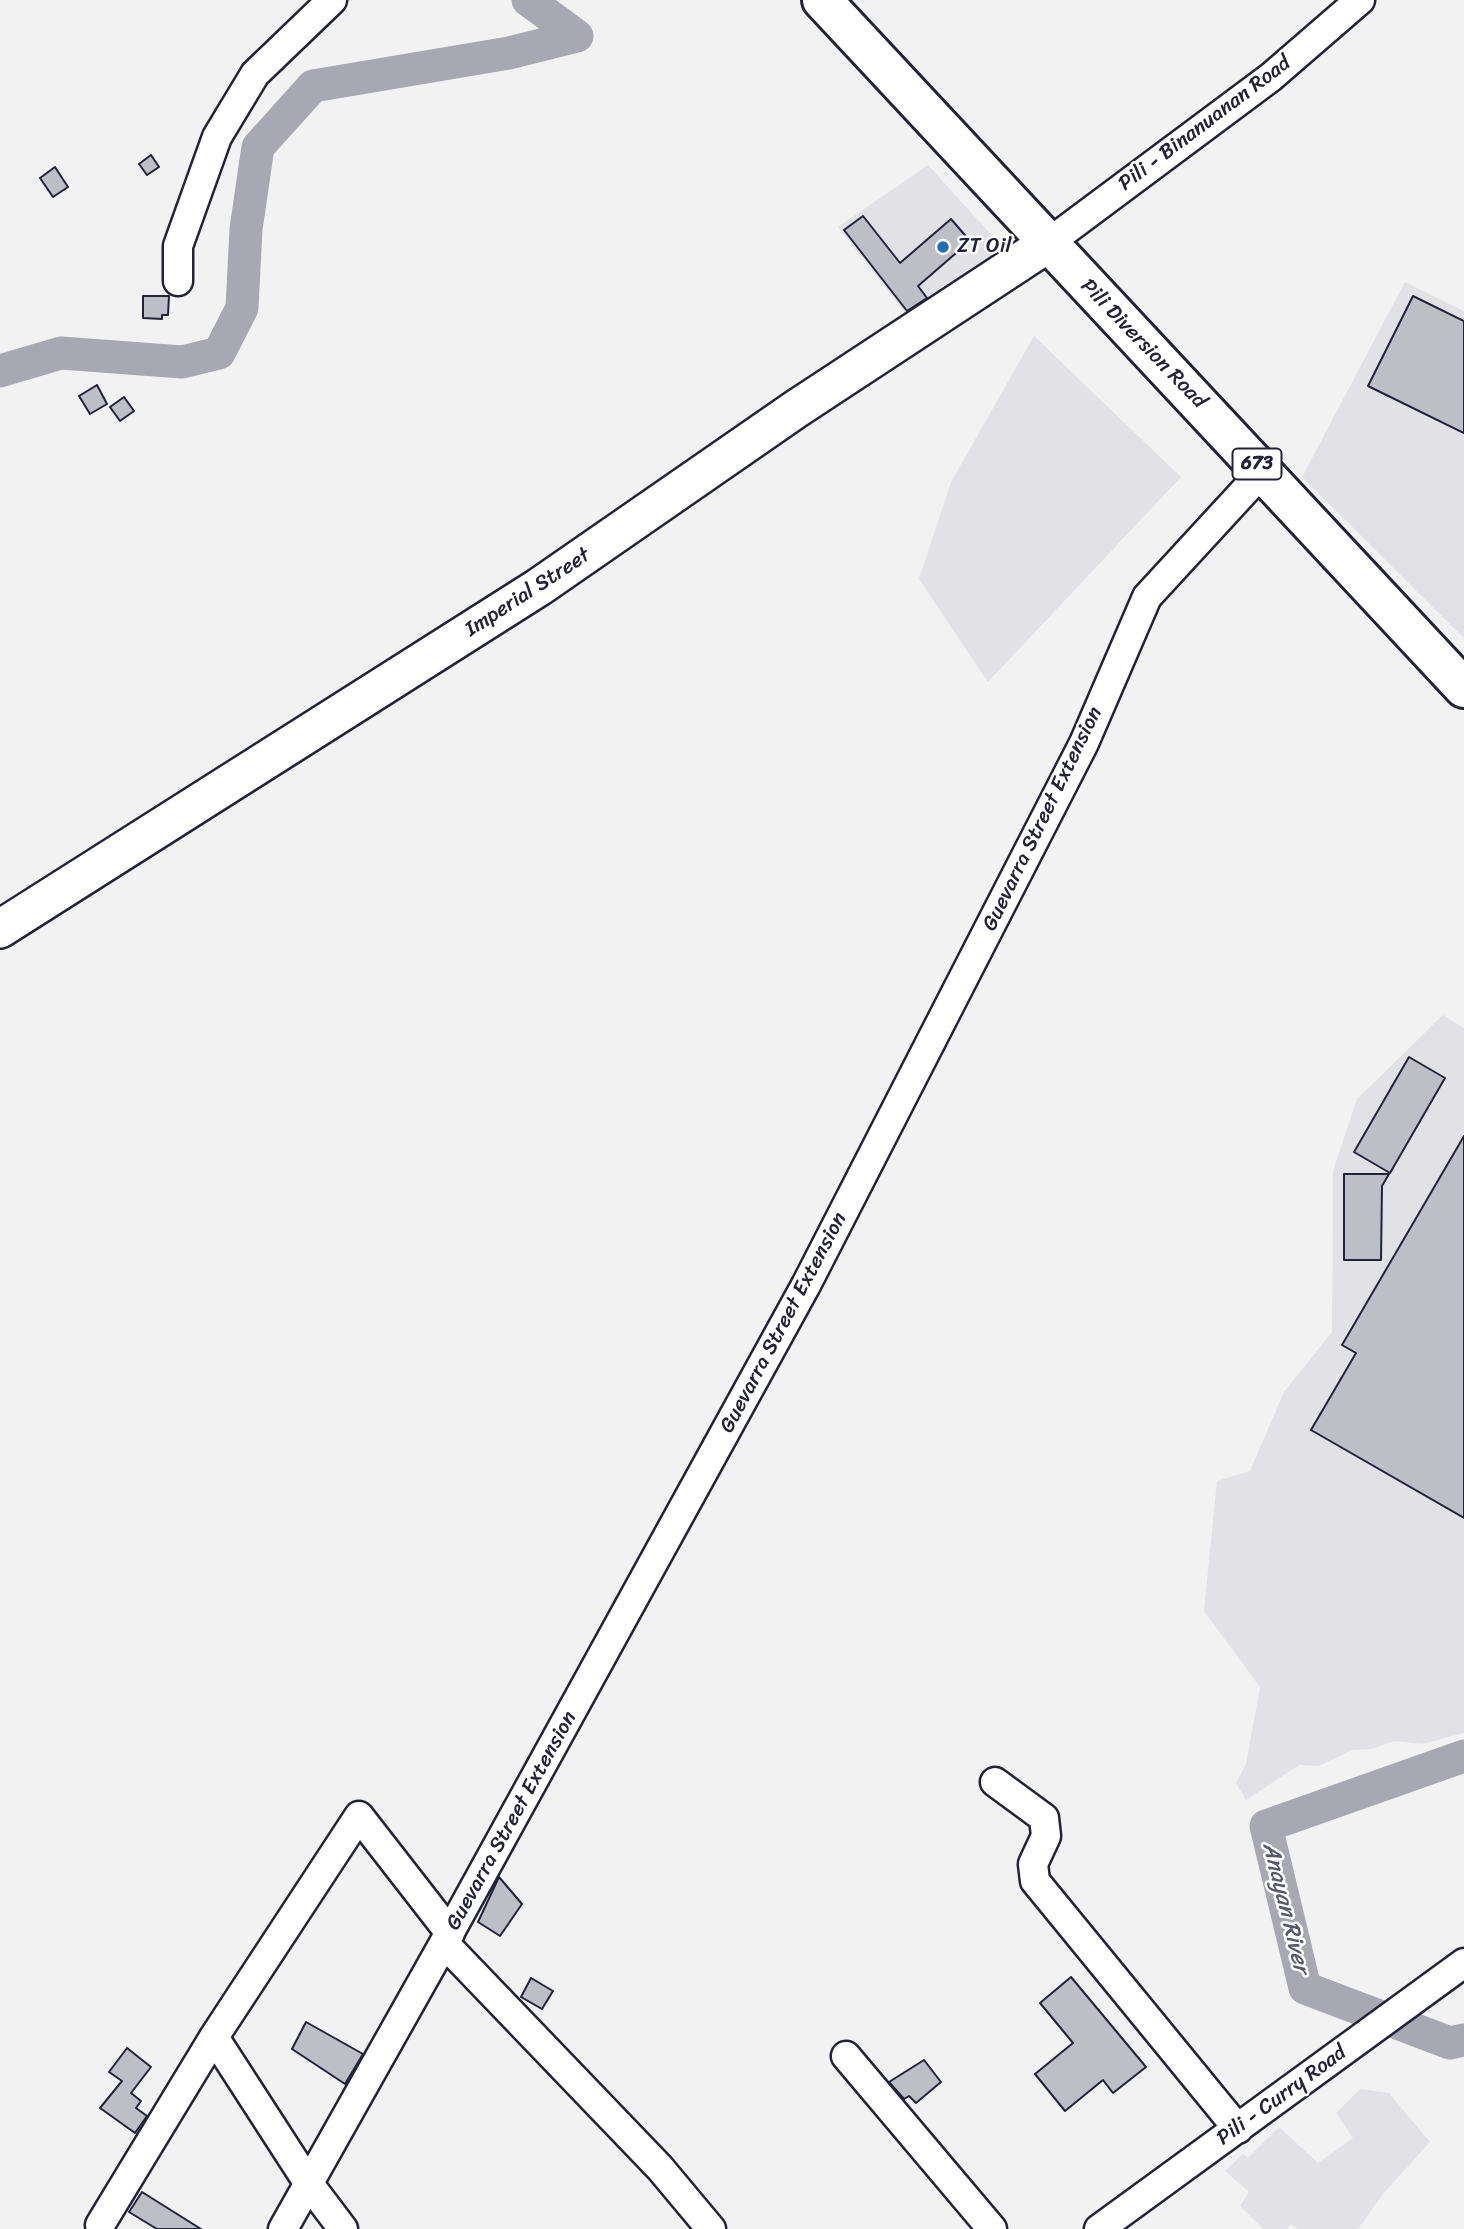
<!DOCTYPE html>
<html>
<head>
<meta charset="utf-8">
<style>
	body { margin:0 }
	canvas { display:block; background:#f2f2f3 }
</style>
</head>
<body>
<canvas width="1464" height="2229"></canvas>
<script>
const ctx = document.querySelector('canvas').getContext('2d');
ctx.lineJoin = 'round';
function fill(path, color) {
  ctx.fillStyle = color;
  ctx.fill(path, 'evenodd');
}
function shape(rows) {
  const path = new Path2D();
  for (const r of rows) {
    path.moveTo(r[0], r[1]);
    for (let i = 2; i < r.length; i += 2) path.lineTo(r[i], r[i + 1]);
  }
  return path;
}
function strokePath(path, color, width, dash) {
  ctx.strokeStyle = color;
  ctx.lineWidth = width;
  ctx.lineCap = dash ? 'butt' : 'round';
  ctx.setLineDash(dash || []);
  ctx.stroke(path);
}
function write(font, color, halo, rows, align = 'center') {
  ctx.font = font + ' Sriracha,sans-serif';
  ctx.lineWidth = 5;
  ctx.setLineDash([]);
  ctx.textBaseline = 'middle';
  ctx.strokeStyle = halo;
  ctx.fillStyle = color;
  for (const [text, x, y, turn = 0] of rows) {
    ctx.save();
    ctx.translate(x, y);
    ctx.rotate((+turn || 0) * Math.PI / 180);
    ctx.textAlign = isNaN(turn) ? turn : align;
    if (halo) ctx.strokeText(text, 0, 0);
    ctx.fillText(text, 0, 0);
    ctx.restore();
  }
}
const built = shape([
	[928,165,1007,252,911,320,838,227],
	[1405,282,1464,311,1464,638,1302,477],
	[1034,336,1181,477,988,682,919,579,951,482],
	[1443,1015,1464,1028,1464,1733,1422,1744,1394,1741,1371,1749,1352,1750,1319,1766,1299,1765,1246,1800,1236,1783,1246,1764,1260,1687,1204,1611,1217,1481,1250,1471,1284,1392,1332,1332,1333,1171,1357,1099],
	[1360,2089,1389,2093,1430,2142,1383,2194,1358,2229,1298,2229,1291,2224,1287,2229,1263,2229,1240,2206,1249,2192,1225,2171,1243,2154,1248,2158,1279,2127,1318,2163,1353,2138,1336,2113]
]);
const river = shape([
	[0,371,61,353,182,362,219,353,242,308,246,229,258,147,313,86,509,53,577,36,528,0],
	[1464,1756,1266,1826,1305,1988,1450,2043,1464,2040]
]);
const building = shape([
	[151,155,159,167,147,175,139,164,151,155],
	[55,167,68,187,53,197,40,178,55,167],
	[863,216,900,263,951,219,970,241,918,286,927,298,907,311,844,230,863,216],
	[143,296,169,296,168,315,162,315,162,319,143,318,143,296],
	[1413,296,1464,321,1464,433,1368,386,1413,296],
	[97,385,107,404,90,414,79,396,97,385],
	[124,397,134,411,120,421,110,407,124,397],
	[1409,1057,1445,1078,1390,1173,1354,1152,1409,1057],
	[1464,1136,1464,1518,1311,1430,1356,1353,1342,1345,1464,1136],
	[1344,1174,1389,1174,1382,1186,1381,1260,1344,1260,1344,1174],
	[499,1877,522,1904,500,1936,478,1922,499,1877],
	[1071,1977,1146,2067,1113,2093,1103,2080,1065,2111,1035,2074,1073,2043,1040,2003,1071,1977],
	[531,1978,553,1991,542,2009,521,1997,531,1978],
	[306,2022,363,2054,345,2084,292,2049,306,2022],
	[127,2048,151,2067,131,2093,141,2101,136,2108,147,2116,135,2133,100,2108,122,2081,109,2072,127,2048],
	[924,2060,941,2082,916,2103,909,2096,904,2099,889,2082,924,2060],
	[142,2192,201,2229,157,2229,129,2212,142,2192]
]);
const minor = shape([
	[1047,244,1271,77,1360,0],
	[178,281,178,246,217,137,255,74,332,0],
	[995,1782,1044,1818,1046,1836,1033,1864,1035,1881,1238,2129],
	[444,1943,660,2168,711,2229],
	[214,2037,309,2184,343,2229],
	[846,2056,992,2229],
	[100,2225,214,2037,359,1816,450,1933],
	[283,2229,444,1943,806,1285,1084,743,1147,597,1263,471],
	[1099,2229,1464,1963]
]);
const major = shape([
	[0,929,539,587,796,409,1047,244]
]);
const highway = shape([
	[822,0,1464,688]
]);
const markers = [
	[943,247,7,"#1f6fb2"]
];
const shields = [
	[1257,464,49]
];
const shieldNames = [
	["673",1257,464]
];
const streetNames = [
	["Pili - Binanuanan Road",1205,124,-37],
	["Pili Diversion Road",1143,344,46],
	["Imperial Street",528,593,-33],
	["Guevarra Street Extension",1043,819,-64],
	["Guevarra Street Extension",784,1323,-62],
	["Guevarra Street Extension",512,1821,-61],
	["Pili - Curry Road",1282,2096,-36]
];
const poiNames = [
	["ZT Oil",957,247]
];
const waterNames = [
	["Anayan River",1285,1908,76]
];
fill(built, '#e2e2e6');
strokePath(river, '#a8a8b2', 33);
fill(building, '#bebec6');
strokePath(building, '#22223b', 2);
strokePath(minor, '#22223b', 33);
strokePath(major, '#22223b', 42);
strokePath(highway, '#22223b', 44);
strokePath(minor, '#fff', 28);
strokePath(major, '#fff', 37);
strokePath(highway, '#fff', 38);
for (const [x, y, r, color] of markers) {
  const dot = new Path2D();
  dot.arc(x, y, r, 0, 2 * Math.PI);
  ctx.fillStyle = color;
  ctx.fill(dot);
  strokePath(dot, '#fff', 2.5);
}
for (const [x, y, w] of shields) {
  const box = new Path2D();
  box.roundRect(x - w / 2, y - 15.5, w, 31, 5);
  ctx.fillStyle = '#fff';
  ctx.fill(box);
  strokePath(box, '#22223b', 2);
}
write('bold 19px', '#22223b', null, shieldNames);
write('21px', '#22223b', '#fff', streetNames);
write('21px', '#22223b', '#fff', poiNames, 'left');
write('italic 23px', '#58586b', '#fff', waterNames);
</script>
</body>
</html>
